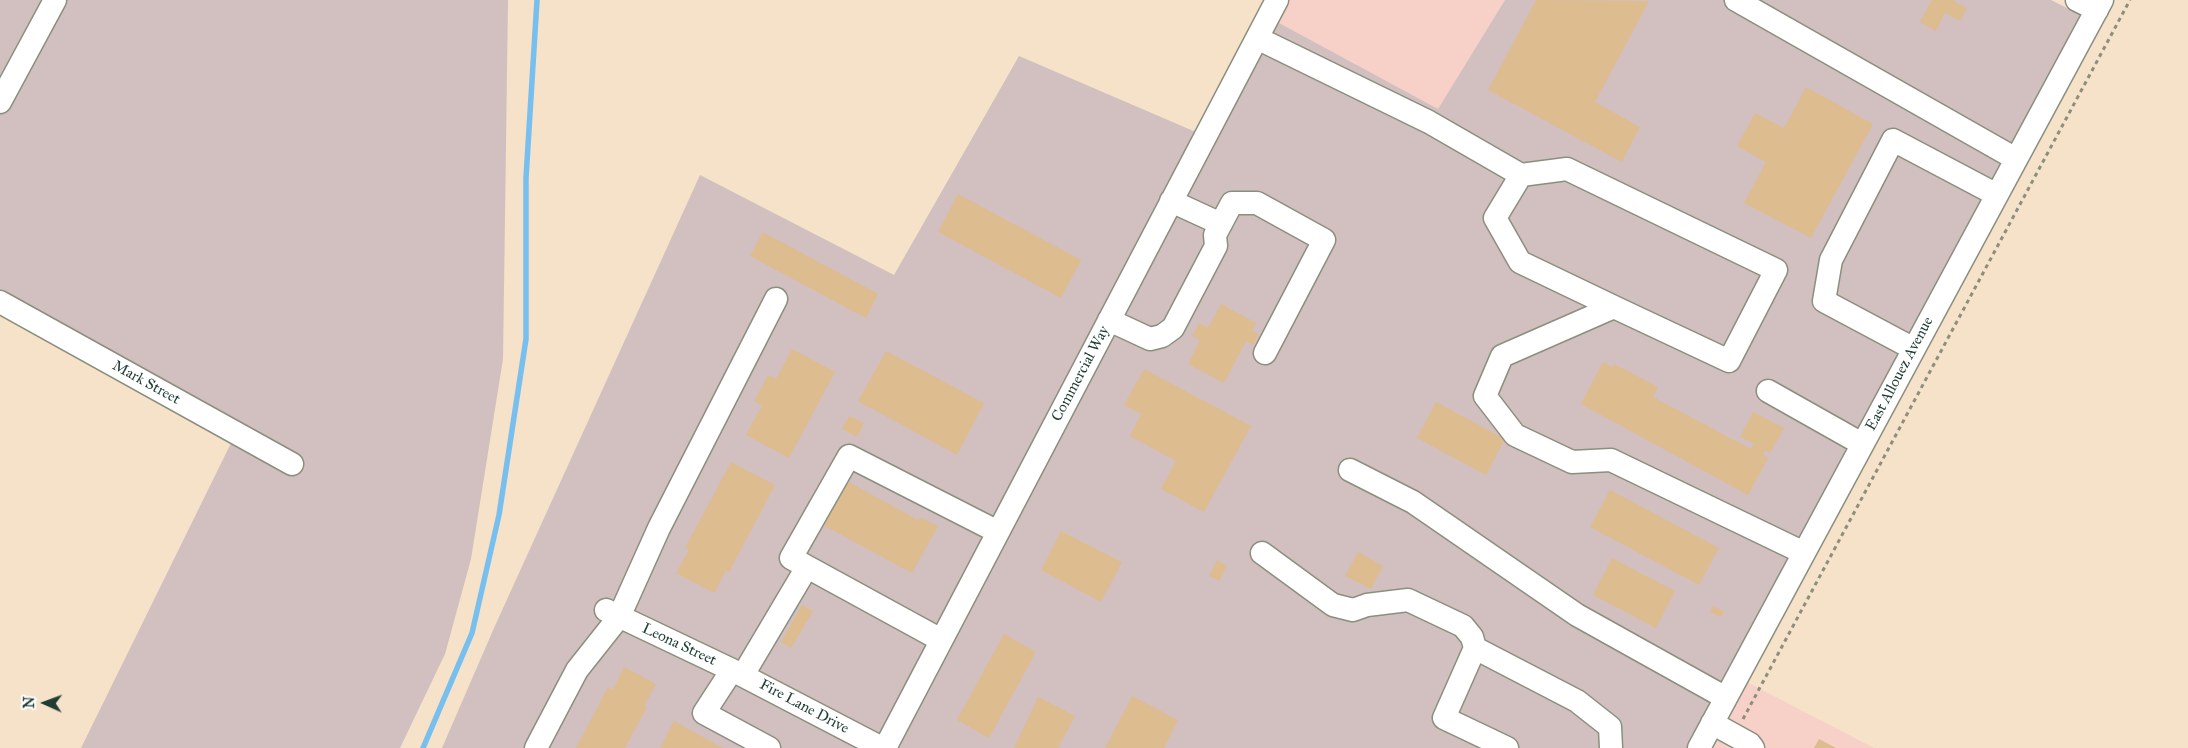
<!DOCTYPE html>
<html>
<head>
<meta charset="utf-8">
<style>
	body { margin:0 }
	#map { position:relative; width:2188px; height:748px; overflow:hidden; background:#f6e1c9; font-family:"IM FELL Great Primer",serif }
	canvas { display:block }
	.north { position:absolute; left:20px; top:678px; width:50px; height:50px; -webkit-text-stroke:4px #fff; paint-order:stroke; rotate:272deg; font-size:14px; font-weight:700; line-height:20px; text-align:center; color:#1f3d34 }
	.north::after { content:''; display:block; margin:auto; width:18px; height:22px; background:#1f3d34; clip-path:polygon(50% 0,100% 100%,50% 72%,0 100%) }
</style>
</head>
<body>
<div id="map">
<canvas width="2188" height="748"></canvas>
<div class="north">N</div>
</div>
<script>
const ctx = document.querySelector('canvas').getContext('2d');
ctx.lineJoin = 'round';
function fill(path, color) {
  ctx.fillStyle = color;
  ctx.fill(path, 'evenodd');
}
function shape(rows) {
  const path = new Path2D();
  for (const r of rows) {
    path.moveTo(r[0], r[1]);
    for (let i = 2; i < r.length; i += 2) path.lineTo(r[i], r[i + 1]);
  }
  return path;
}
function strokePath(path, color, width, dash) {
  ctx.strokeStyle = color;
  ctx.lineWidth = width;
  ctx.lineCap = dash ? 'butt' : 'round';
  ctx.setLineDash(dash || []);
  ctx.stroke(path);
}
function write(font, color, halo, rows, align = 'center') {
  ctx.font = font + ' "IM FELL Great Primer",serif';
  ctx.lineWidth = 5;
  ctx.setLineDash([]);
  ctx.textBaseline = 'middle';
  ctx.strokeStyle = halo;
  ctx.fillStyle = color;
  for (const [text, x, y, turn = 0] of rows) {
    ctx.save();
    ctx.translate(x, y);
    ctx.rotate((+turn || 0) * Math.PI / 180);
    ctx.textAlign = isNaN(turn) ? turn : align;
    if (halo) ctx.strokeText(text, 0, 0);
    ctx.fillText(text, 0, 0);
    ctx.restore();
  }
}
const built = shape([
	[1277,0,1505,0,1438,110,1268,17],
	[1737,677,1874,748,1699,748]
]);
const industrial = shape([
	[0,0,508,0,503,359,471,559,445,654,400,748,81,748,236,433,0,302],
	[1505,0,2051,0,2091,20,1699,748,442,748,494,628,700,175,894,275,1019,56,1205,136,1268,17,1438,109]
]);
const stream = shape([
	[423,748,472,633,499,515,526,339,526,178,537,0]
]);
const building = shape([
	[1536,0,1649,1,1595,102,1640,127,1622,162,1488,90],
	[1932,0,1952,0,1967,8,1960,21,1945,13,1936,31,1920,22],
	[1806,87,1873,124,1811,238,1744,203,1766,162,1737,146,1755,113,1784,128],
	[958,194,1081,260,1061,298,938,232],
	[763,232,878,294,866,318,750,256],
	[1221,304,1256,323,1252,331,1259,335,1253,345,1246,341,1224,383,1188,364,1200,340,1192,336,1199,323,1208,328],
	[792,349,835,372,789,458,746,435,762,405,754,401,768,375,776,379],
	[886,351,984,403,957,455,858,401],
	[1603,362,1612,367,1614,364,1658,387,1653,397,1751,449,1754,444,1740,437,1753,412,1784,428,1770,453,1765,450,1763,455,1768,458,1748,495,1581,404],
	[1144,369,1251,426,1204,512,1161,489,1176,461,1130,436,1141,414,1124,405],
	[1436,402,1505,439,1486,475,1417,438],
	[849,416,864,423,857,437,842,429],
	[731,462,775,485,729,572,726,570,714,593,676,573,689,550,685,548],
	[847,481,918,520,919,517,938,526,912,573,823,525],
	[1610,490,1719,548,1699,585,1590,527],
	[1061,531,1122,562,1101,602,1041,570],
	[1358,552,1383,566,1371,589,1345,576],
	[1612,558,1675,591,1656,628,1593,595],
	[1217,560,1227,566,1219,581,1209,576],
	[802,605,813,611,791,648,781,642],
	[1713,606,1724,611,1721,617,1710,612],
	[1004,634,1036,652,989,738,957,720],
	[624,667,656,684,644,706,647,707,625,748,576,748,608,687,613,690],
	[1132,696,1178,720,1164,748,1105,748],
	[1038,697,1075,716,1058,748,1014,748],
	[674,721,723,748,660,748],
	[1819,739,1836,748,1814,748]
]);
const path = shape([
	[1743,719,2130,0]
]);
const minor = shape([
	[1736,0,2016,159],
	[2077,0,2097,10],
	[1257,38,1429,122,1521,175,1567,169,1776,270,1729,361,1614,307,1502,356,1485,396,1515,435,1572,462,1611,460,1804,553],
	[0,102,55,0],
	[1521,175,1495,218,1520,262,1614,307],
	[1171,201,1221,224],
	[0,302,292,464],
	[1109,320,1150,339,1162,336,1173,328,1216,246,1215,235,1232,203,1257,203,1324,240,1265,353],
	[1914,349,1824,301,1831,260,1893,140,1997,195],
	[1768,391,1862,444],
	[1350,470,1413,502,1577,615,1726,698],
	[1262,553,1333,605,1353,610,1367,605,1408,600,1463,626,1472,637,1475,648],
	[606,610,732,670,882,748],
	[941,640,791,558,849,456,998,532],
	[732,670,704,713,769,748],
	[743,675,807,567],
	[1712,723,1750,744,1753,748],
	[536,748,577,670,619,617,659,528,776,299],
	[885,748,1277,0],
	[1507,748,1444,718,1475,648,1577,701,1610,727,1611,748],
	[1699,748,2102,0]
]);
const streetNames = [
	["Commercial Way",1081,374,-62],
	["East Allouez Avenue",1900,374,-62],
	["Mark Street",146,383,29],
	["Leona Street",679,645,25],
	["Fire Lane Drive",804,707,28]
];
fill(built, '#f7d1c7');
fill(industrial, '#d2bfc0');
strokePath(stream, '#77bfef', 5.5);
fill(building, '#ddbc90');
strokePath(minor, '#8a8f7e', 25);
strokePath(path, '#8a8f7e', 3, [4, 4]);
strokePath(minor, '#fff', 22);
write('15px', '#1f3d34', '#fff', streetNames);
</script>
</body>
</html>
